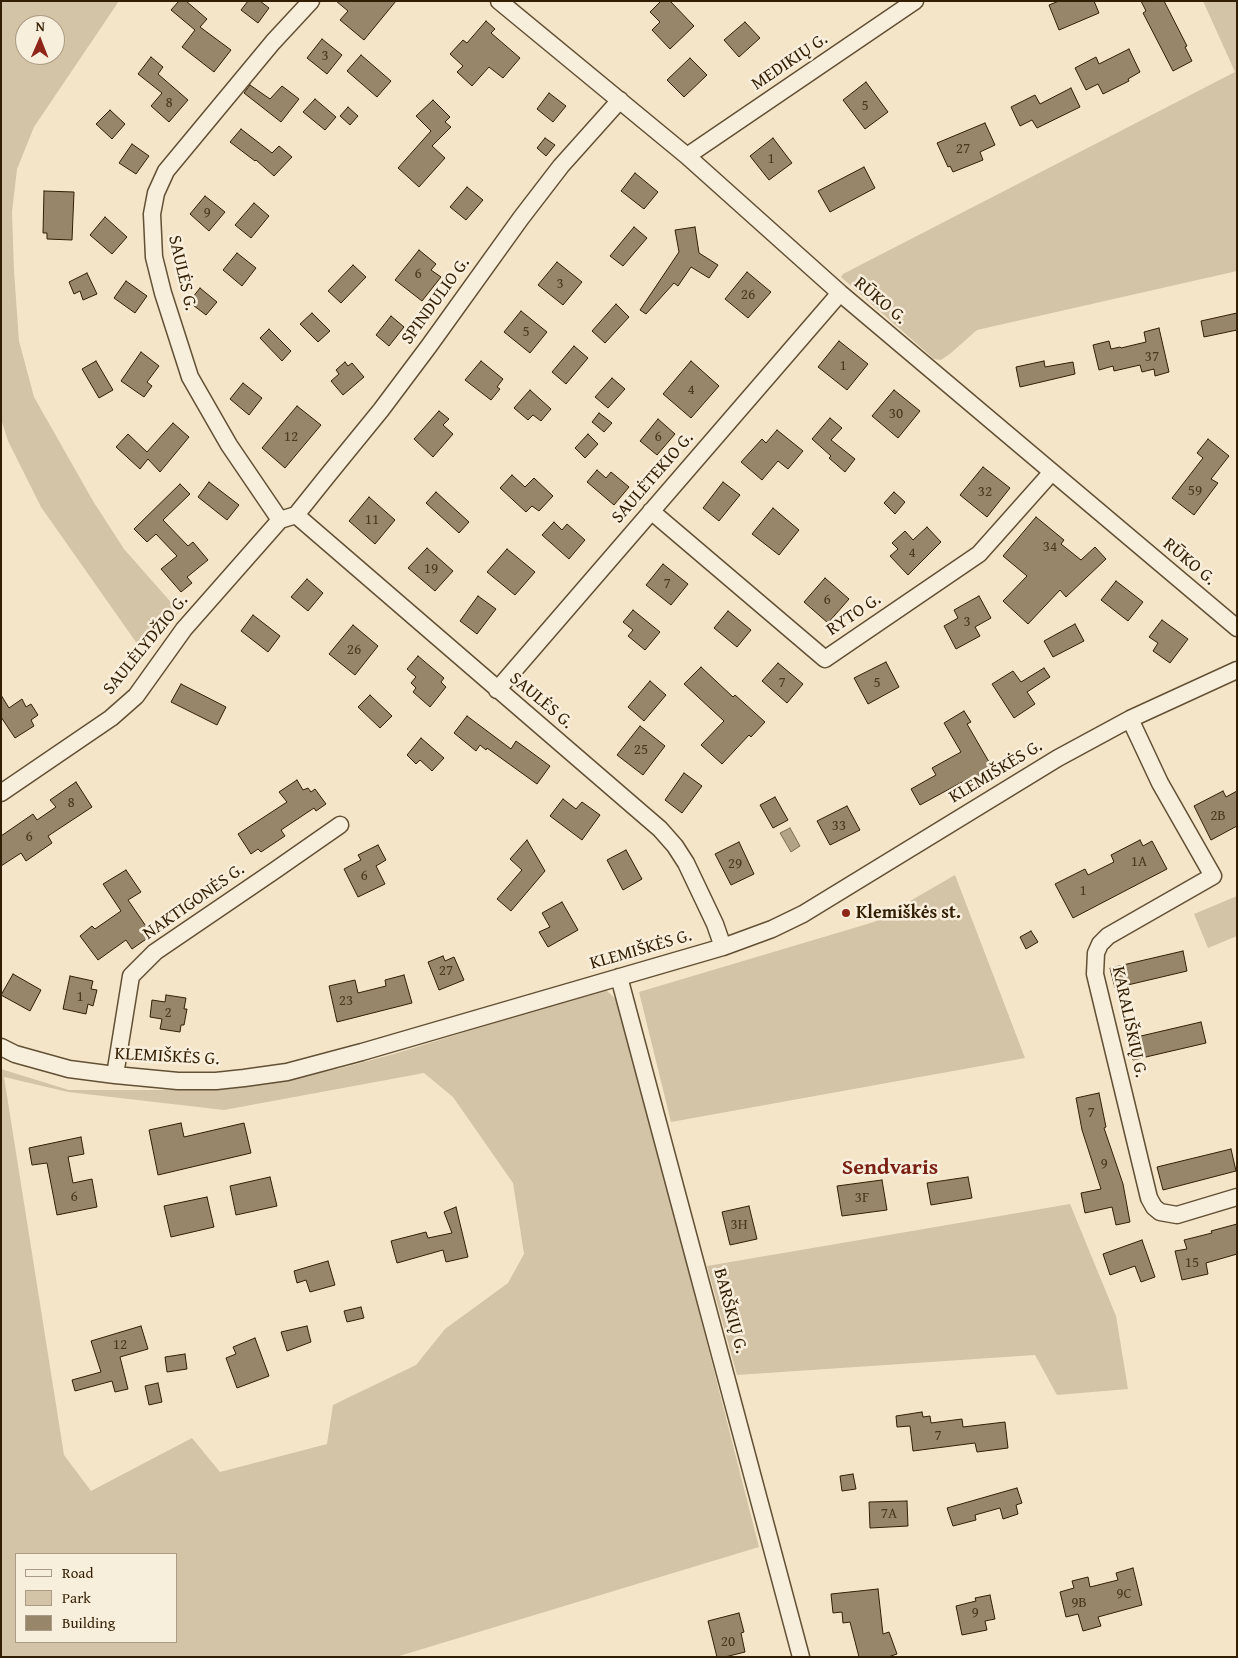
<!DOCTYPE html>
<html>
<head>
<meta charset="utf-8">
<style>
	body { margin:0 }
	#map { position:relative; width:1238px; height:1658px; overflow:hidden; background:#f4e5c9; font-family:"Gentium Book Plus",serif }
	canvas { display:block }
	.frame { position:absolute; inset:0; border:2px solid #321f03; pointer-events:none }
	.legend { position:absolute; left:15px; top:1553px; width:162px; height:90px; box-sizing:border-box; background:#f8eedc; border:1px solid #a99b85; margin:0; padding:6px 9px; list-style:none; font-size:15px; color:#321f03 }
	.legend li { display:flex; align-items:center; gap:10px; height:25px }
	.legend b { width:25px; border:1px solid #a99b85 }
	.north { position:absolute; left:15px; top:15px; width:50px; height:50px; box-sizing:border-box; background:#f8eedc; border:1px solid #a99b85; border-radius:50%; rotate:1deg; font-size:14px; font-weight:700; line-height:20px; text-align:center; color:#321f03 }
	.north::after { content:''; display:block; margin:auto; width:18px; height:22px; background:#8f2418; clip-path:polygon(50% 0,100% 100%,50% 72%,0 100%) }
</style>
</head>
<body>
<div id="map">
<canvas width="1238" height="1658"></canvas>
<div class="frame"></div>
<ul class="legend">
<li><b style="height:6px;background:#f8eedc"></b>Road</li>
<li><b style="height:14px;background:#d3c3a7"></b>Park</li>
<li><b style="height:14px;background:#97866a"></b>Building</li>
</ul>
<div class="north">N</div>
</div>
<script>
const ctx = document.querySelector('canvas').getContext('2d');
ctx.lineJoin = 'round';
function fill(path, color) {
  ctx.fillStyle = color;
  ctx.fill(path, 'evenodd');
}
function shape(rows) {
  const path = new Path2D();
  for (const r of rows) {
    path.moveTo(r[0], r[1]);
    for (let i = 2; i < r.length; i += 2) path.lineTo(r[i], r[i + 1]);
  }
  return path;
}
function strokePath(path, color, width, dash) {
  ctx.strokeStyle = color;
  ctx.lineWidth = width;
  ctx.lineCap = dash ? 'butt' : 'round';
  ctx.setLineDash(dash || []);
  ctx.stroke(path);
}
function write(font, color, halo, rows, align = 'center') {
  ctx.font = font + ' "Gentium Book Plus",serif';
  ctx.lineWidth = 5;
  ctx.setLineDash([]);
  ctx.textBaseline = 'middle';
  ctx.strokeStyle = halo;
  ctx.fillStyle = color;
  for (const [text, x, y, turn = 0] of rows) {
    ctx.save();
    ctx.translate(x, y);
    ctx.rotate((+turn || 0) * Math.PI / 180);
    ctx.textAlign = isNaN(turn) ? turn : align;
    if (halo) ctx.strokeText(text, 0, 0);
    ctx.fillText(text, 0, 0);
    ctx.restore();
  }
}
const green = shape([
	[1,1,119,1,34,127,17,169,12,212,14,271,19,341,34,397,93,501,124,549,176,608,138,645,41,507,8,441,1,419],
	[25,25,55,25,55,55,25,55],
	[1203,1,1237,1,1237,271,977,330,951,353,941,360,934,359,841,277,843,274,1235,72],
	[955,875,1025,1058,671,1122,639,992,874,922],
	[1237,896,1237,936,1208,948,1194,914],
	[605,989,620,1003,759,1547,396,1657,1,1657,1,1069,69,1090,208,1090,271,1082,338,1069,394,1054],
	[424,1073,453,1097,513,1183,524,1254,508,1283,445,1329,416,1365,333,1405,327,1444,220,1472,192,1438,91,1491,64,1455,4,1077,68,1092,224,1110],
	[16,1554,176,1554,176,1642,16,1642],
	[1070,1204,1116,1316,1128,1389,1057,1395,1035,1355,737,1375,707,1266]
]);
const water = shape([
	[790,828,800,846,791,852,780,833,790,828]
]);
const building = shape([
	[179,1,186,1,207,19,200,27,231,50,214,72,182,47,195,30,171,10,179,1],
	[248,1,260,1,269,8,258,23,241,10,248,1],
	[336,1,396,1,364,40,340,20,348,11,336,1],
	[661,1,670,1,694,26,670,49,652,30,660,22,650,12,661,1],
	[1059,1,1094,1,1099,13,1059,30,1049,5,1059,1],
	[1141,1,1164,1,1187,46,1185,47,1192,61,1173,71,1143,13,1146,11,1141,1],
	[486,21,495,29,491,33,520,58,503,78,489,67,472,86,457,72,463,66,450,54,463,40,467,43,486,21],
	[745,22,760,38,739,57,724,40,745,22],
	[322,39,342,55,327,74,307,58,322,39],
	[1129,49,1140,72,1128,79,1129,81,1103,94,1098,84,1086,90,1075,68,1096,57,1099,64,1129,49],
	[361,55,391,81,377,97,347,71,361,55],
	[151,57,163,67,158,74,188,100,169,122,151,106,162,93,138,74,151,57],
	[690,58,707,75,684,97,667,80,690,58],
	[866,82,888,112,865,129,843,100,866,82],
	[250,85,270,99,282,86,299,99,281,122,244,93,250,85],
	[1071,88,1080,107,1037,128,1032,120,1020,126,1011,107,1035,95,1040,104,1071,88],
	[549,93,566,106,553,122,537,109,549,93],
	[315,99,336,117,325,130,303,112,315,99],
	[433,100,450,117,445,122,451,127,432,146,445,158,419,187,398,168,431,131,416,116,433,100],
	[348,107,358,116,350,125,340,116,348,107],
	[110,110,125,124,112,139,96,124,110,110],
	[985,123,995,145,980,152,983,160,953,172,950,166,948,167,937,143,985,123],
	[241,129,272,153,279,146,292,157,274,176,256,160,255,161,230,142,241,129],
	[545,138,555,145,546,156,537,148,545,138],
	[773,138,792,163,769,180,750,156,773,138],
	[132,144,149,156,136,174,119,163,132,144],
	[864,167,875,188,830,212,818,191,864,167],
	[635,173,658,192,644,209,621,191,635,173],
	[467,187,483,200,466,220,450,207,467,187],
	[44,191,74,192,72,240,47,239,47,233,43,233,44,191],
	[205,196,225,212,209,231,190,214,205,196],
	[254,203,269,216,251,238,235,225,254,203],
	[105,217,127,237,112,254,90,235,105,217],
	[634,227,647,238,623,266,610,256,634,227],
	[695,227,699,253,718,265,709,278,691,267,678,286,674,283,646,314,640,310,679,252,675,230,695,227],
	[419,250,436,264,431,270,441,277,422,301,395,280,419,250],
	[237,253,256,268,242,286,223,270,237,253],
	[557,262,582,282,563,305,538,285,557,262],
	[353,265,366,277,341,303,328,291,353,265],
	[747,272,771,292,748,318,725,299,747,272],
	[87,273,97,294,83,300,80,291,74,294,69,282,87,273],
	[126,281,147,296,135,313,114,298,126,281],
	[200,288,217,302,206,315,189,302,200,288],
	[616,304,629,317,605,343,592,331,616,304],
	[521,311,547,332,530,353,504,332,521,311],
	[312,313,330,331,318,342,300,324,312,313],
	[1237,313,1237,330,1204,337,1201,321,1237,313],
	[391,316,404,327,389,346,376,335,391,316],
	[1159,328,1169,372,1155,376,1154,369,1142,372,1140,365,1114,371,1113,366,1099,370,1093,345,1109,341,1111,349,1120,347,1121,348,1146,342,1144,332,1159,328],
	[269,329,291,351,282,361,260,338,269,329],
	[839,341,868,364,847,390,818,367,839,341],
	[574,346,588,358,566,384,552,372,574,346],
	[141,352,159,366,147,382,152,386,144,397,121,381,141,352],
	[96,361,113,390,99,398,82,369,96,361],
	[481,361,503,379,497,387,500,389,491,400,465,380,481,361],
	[691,361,719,386,691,418,663,394,691,361],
	[1044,361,1045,367,1073,362,1075,374,1020,387,1016,367,1044,361],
	[345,362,348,366,352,363,364,377,343,395,331,381,339,374,336,370,345,362],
	[612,378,625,389,608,408,595,397,612,378],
	[243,383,262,398,249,415,230,399,243,383],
	[530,390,551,409,541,421,533,415,528,420,514,408,530,390],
	[894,390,920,411,898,438,872,416,894,390],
	[297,406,321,425,285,468,262,448,297,406],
	[439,411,449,419,443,425,453,434,433,457,414,439,439,411],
	[599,413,612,423,604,432,592,422,599,413],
	[830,418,842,428,831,440,855,459,845,472,829,458,831,456,812,439,830,418],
	[658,419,675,434,657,455,640,441,658,419],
	[173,423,189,437,160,472,148,459,140,469,116,447,128,434,147,452,173,423],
	[777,430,803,451,788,469,778,461,762,480,741,462,762,439,766,443,777,430],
	[588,434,598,444,585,458,575,448,588,434],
	[1208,439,1229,456,1211,479,1218,483,1194,515,1172,498,1203,458,1197,453,1208,439],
	[983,467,1010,488,987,517,960,495,983,467],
	[597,470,606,478,611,472,629,487,614,505,587,482,597,470],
	[512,475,525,487,534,478,553,496,539,511,532,506,526,512,500,488,512,475],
	[209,482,239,505,227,520,198,497,209,482],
	[723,482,740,495,719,521,703,508,723,482],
	[180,484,190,494,163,520,188,546,193,542,208,560,187,577,192,583,181,592,161,569,177,556,156,534,147,542,134,529,180,484],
	[436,492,469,522,459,533,426,503,436,492],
	[894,492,905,502,895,514,884,503,894,492],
	[369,497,395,520,375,544,349,521,369,497],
	[773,508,799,530,779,555,752,534,773,508],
	[1036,517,1064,540,1061,544,1081,560,1095,547,1106,559,1066,597,1060,590,1028,624,1003,601,1027,576,1003,556,1036,517],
	[554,522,562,530,567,524,585,540,569,559,542,535,554,522],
	[927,527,941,542,908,575,890,556,898,549,892,543,905,531,913,540,927,527],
	[427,548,453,571,435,591,408,568,427,548],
	[507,549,535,572,515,595,487,572,507,549],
	[663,564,688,584,671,605,646,585,663,564],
	[825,578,849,599,828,623,804,602,825,578],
	[307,579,323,593,308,611,291,597,307,579],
	[1116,581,1143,602,1128,621,1101,600,1116,581],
	[478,596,496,609,477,634,460,621,478,596],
	[979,596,991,618,975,627,980,636,956,649,944,626,958,618,954,610,979,596],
	[633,610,660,632,645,650,628,636,633,630,623,622,633,610],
	[728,611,751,630,737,647,714,628,728,611],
	[253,615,280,636,268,652,241,631,253,615],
	[1162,620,1188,639,1170,663,1153,651,1158,643,1149,637,1162,620],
	[1075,624,1084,641,1053,657,1044,641,1075,624],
	[353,625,378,646,355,675,329,654,353,625],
	[418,656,444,678,441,682,446,687,430,707,413,692,416,688,411,683,416,677,407,669,418,656],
	[886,662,899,687,868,704,854,678,886,662],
	[778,663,803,684,787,703,762,681,778,663],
	[701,667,733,697,735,695,765,722,751,737,749,735,722,764,701,745,724,721,684,684,701,667],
	[1044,668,1050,677,1027,692,1035,704,1014,718,992,684,1013,671,1021,682,1044,668],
	[650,681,666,695,644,721,628,707,650,681],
	[181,684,226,707,217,725,171,702,181,684],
	[1,695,9,708,22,699,26,707,31,704,38,715,31,720,34,726,15,738,1,717,1,695],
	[370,695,392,716,380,728,358,707,370,695],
	[964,711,971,722,967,724,996,774,980,783,975,775,920,805,911,789,936,775,932,768,961,752,944,723,964,711],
	[467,716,511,749,516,741,550,766,537,784,487,748,486,750,480,745,476,751,454,733,467,716],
	[640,726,665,746,643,775,617,755,640,726],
	[421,738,444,758,432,771,420,760,416,764,407,755,421,738],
	[684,773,702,786,682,813,665,800,684,773],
	[297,780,303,790,308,788,311,792,315,789,326,804,316,811,314,808,281,830,285,836,261,852,258,849,251,854,238,834,287,802,279,792,297,780],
	[76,782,92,807,48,836,52,843,26,861,21,853,1,866,1,836,33,814,37,820,56,807,50,800,76,782],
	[1223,791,1226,797,1237,791,1237,826,1211,840,1194,806,1223,791],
	[775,797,788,820,773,828,760,805,775,797],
	[563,799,576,809,582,802,600,815,582,840,550,816,563,799],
	[847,806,860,830,830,845,817,821,847,806],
	[527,840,545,871,511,911,497,899,522,870,510,859,527,840],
	[1140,840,1143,846,1152,841,1167,869,1073,918,1055,884,1085,869,1088,875,1114,862,1111,855,1140,840],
	[739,842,754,874,731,885,715,854,739,842],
	[378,845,386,860,376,866,385,884,358,897,344,869,361,860,358,855,378,845],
	[626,850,642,879,623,890,607,860,626,850],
	[126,870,141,892,128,900,152,935,132,949,126,940,98,960,80,936,92,926,95,929,121,911,103,884,126,870],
	[562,902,578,930,548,947,539,932,550,927,542,913,562,902],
	[1031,931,1038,942,1026,949,1020,937,1031,931],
	[1183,951,1187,971,1115,988,1110,968,1183,951],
	[443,956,445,961,454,957,464,980,439,990,428,962,443,956],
	[13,974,41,990,30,1011,1,995,13,974],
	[404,975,412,1003,337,1022,329,986,355,980,358,993,386,986,385,980,404,975],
	[70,976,93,981,91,989,97,990,93,1006,88,1004,86,1014,63,1009,70,976],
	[166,995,186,998,184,1009,187,1009,184,1025,181,1025,180,1032,160,1029,162,1019,150,1017,152,1000,165,1002,166,995],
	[1201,1022,1206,1043,1133,1060,1128,1039,1201,1022],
	[1099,1093,1106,1127,1104,1128,1123,1184,1130,1222,1116,1225,1112,1207,1085,1213,1081,1193,1101,1189,1082,1130,1076,1098,1099,1093],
	[181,1123,184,1137,244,1123,251,1153,158,1175,149,1130,181,1123],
	[81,1137,84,1154,68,1157,73,1183,92,1179,97,1207,57,1215,47,1163,32,1165,29,1148,81,1137],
	[1231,1149,1236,1171,1163,1190,1157,1167,1231,1149],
	[270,1177,277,1206,236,1215,230,1186,270,1177],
	[968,1177,972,1198,931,1205,927,1183,968,1177],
	[882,1180,887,1210,842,1216,837,1186,882,1180],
	[207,1197,214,1227,171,1237,164,1206,207,1197],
	[749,1206,757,1239,730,1245,722,1212,749,1206],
	[456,1207,468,1257,446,1262,443,1250,397,1263,391,1241,426,1232,428,1238,452,1233,444,1212,456,1207],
	[1237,1224,1237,1254,1206,1263,1208,1274,1182,1280,1175,1251,1187,1249,1184,1240,1212,1233,1211,1231,1237,1224],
	[1142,1240,1155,1277,1141,1282,1135,1266,1110,1275,1103,1254,1142,1240],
	[328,1261,335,1285,310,1292,306,1280,297,1283,294,1271,328,1261],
	[361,1307,364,1318,347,1322,344,1311,361,1307],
	[141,1326,148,1349,120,1357,128,1389,115,1392,112,1381,75,1391,72,1380,101,1372,91,1341,141,1326],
	[307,1326,311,1342,287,1351,281,1332,307,1326],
	[255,1338,269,1376,237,1388,226,1358,236,1354,233,1347,255,1338],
	[185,1354,187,1369,167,1372,165,1357,185,1354],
	[158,1383,162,1402,149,1405,145,1386,158,1383],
	[922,1412,923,1417,930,1416,931,1423,962,1419,963,1427,1005,1422,1008,1448,977,1452,975,1443,913,1451,910,1426,897,1427,896,1416,922,1412],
	[853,1474,856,1489,842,1491,840,1476,853,1474],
	[1017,1488,1022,1503,1016,1505,1018,1514,1003,1519,1000,1508,975,1515,976,1520,953,1526,947,1508,1017,1488],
	[907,1501,908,1526,870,1528,869,1502,907,1501],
	[1133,1568,1142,1605,1098,1617,1101,1626,1083,1631,1078,1614,1066,1617,1060,1592,1074,1588,1072,1581,1088,1577,1090,1587,1118,1580,1116,1573,1133,1568],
	[878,1589,883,1634,889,1632,897,1654,888,1657,859,1657,850,1622,843,1623,842,1612,833,1613,831,1594,878,1589],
	[990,1595,995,1619,985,1621,987,1630,962,1635,956,1606,976,1601,975,1598,990,1595],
	[739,1613,744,1632,741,1633,745,1652,725,1657,717,1657,708,1621,739,1613]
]);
const minor = shape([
	[499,1,687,156,840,293,1237,628],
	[687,156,915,1],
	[651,511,825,659,979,554,1052,472],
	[296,515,660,829,675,846,686,863,715,924,723,947],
	[280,520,229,445,190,377,163,293,154,257,152,214,156,193,166,171,273,42,311,1],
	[497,690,840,293],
	[1130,719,1160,783,1213,876,1108,936,1100,944,1096,953,1095,974,1149,1198,1154,1207,1160,1212,1177,1215,1237,1197],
	[1,793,111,718,136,696,184,629,280,520,296,515,328,475,381,410,429,346,521,218,561,166,620,100],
	[619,977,801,1657],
	[1,1047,15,1054,69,1069,115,1075,178,1081,216,1081,244,1078,287,1072,362,1052,723,947,772,929,803,914,1058,758,1130,719,1237,670],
	[115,1075,131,976,155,952,274,871,340,825]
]);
const markers = [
	[846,913,5,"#8f2418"]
];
const numberNames = [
	["3",325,56],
	["8",169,103],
	["5",865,106],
	["27",963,149],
	["1",771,159],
	["9",207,213],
	["6",418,274],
	["3",560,284],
	["26",748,295],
	["5",526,332],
	["37",1152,357],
	["1",843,366],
	["4",691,390],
	["30",896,414],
	["12",291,437],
	["6",658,437],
	["59",1195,491],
	["32",985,492],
	["11",372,520],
	["34",1050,547],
	["4",912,553],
	["19",431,569],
	["7",667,584],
	["6",827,600],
	["3",967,622],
	["26",354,650],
	["7",782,683],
	["5",877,683],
	["25",641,750],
	["8",71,803],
	["2B",1218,816],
	["33",839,826],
	["6",29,837],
	["1A",1139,862],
	["29",735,864],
	["6",364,876],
	["1",1083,891],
	["27",446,971],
	["1",80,997],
	["23",346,1001],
	["2",168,1013],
	["7",1091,1113],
	["9",1104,1164],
	["6",74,1197],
	["3F",862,1198],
	["3H",739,1225],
	["15",1192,1263],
	["12",120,1345],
	["7",938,1436],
	["7A",889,1514],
	["9C",1124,1594],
	["9B",1079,1603],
	["9",975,1613],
	["20",728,1642]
];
const streetNames = [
	["MEDIKIŲ G.",790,62,-34],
	["SAULĖS G.",182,273,77],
	["SPINDULIO G.",436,301,-54],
	["RŪKO G.",880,301,40],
	["SAULĖTEKIO G.",653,478,-49],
	["RŪKO G.",1189,562,40],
	["RYTO G.",854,615,-34],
	["SAULĖLYDŽIO G.",146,645,-51],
	["SAULĖS G.",541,701,40],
	["KLEMIŠKĖS G.",996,772,-31],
	["NAKTIGONĖS G.",194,902,-35],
	["KLEMIŠKĖS G.",641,950,-16],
	["KARALIŠKIŲ G.",1129,1022,78],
	["KLEMIŠKĖS G.",167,1057,3],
	["BARŠKIŲ G.",730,1311,75]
];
const poiNames = [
	["Klemiškės st.",856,913]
];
const districtNames = [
	["Sendvaris",890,1168]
];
fill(green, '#d3c3a7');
fill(water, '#b2a286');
strokePath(water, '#7f6e52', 1);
fill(building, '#97866a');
strokePath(building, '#321f03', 1);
strokePath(minor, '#625034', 19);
strokePath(minor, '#f8eedc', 16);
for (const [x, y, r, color] of markers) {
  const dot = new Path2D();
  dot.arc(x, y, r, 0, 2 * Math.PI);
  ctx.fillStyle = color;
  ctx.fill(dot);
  strokePath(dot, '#f8eedc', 2);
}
write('15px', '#4b391d', null, numberNames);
write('18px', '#321f03', '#f8eedc', streetNames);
write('bold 18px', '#321f03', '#f8eedc', poiNames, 'left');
write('bold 22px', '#7a1f14', '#f8eedc', districtNames);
</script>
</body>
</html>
